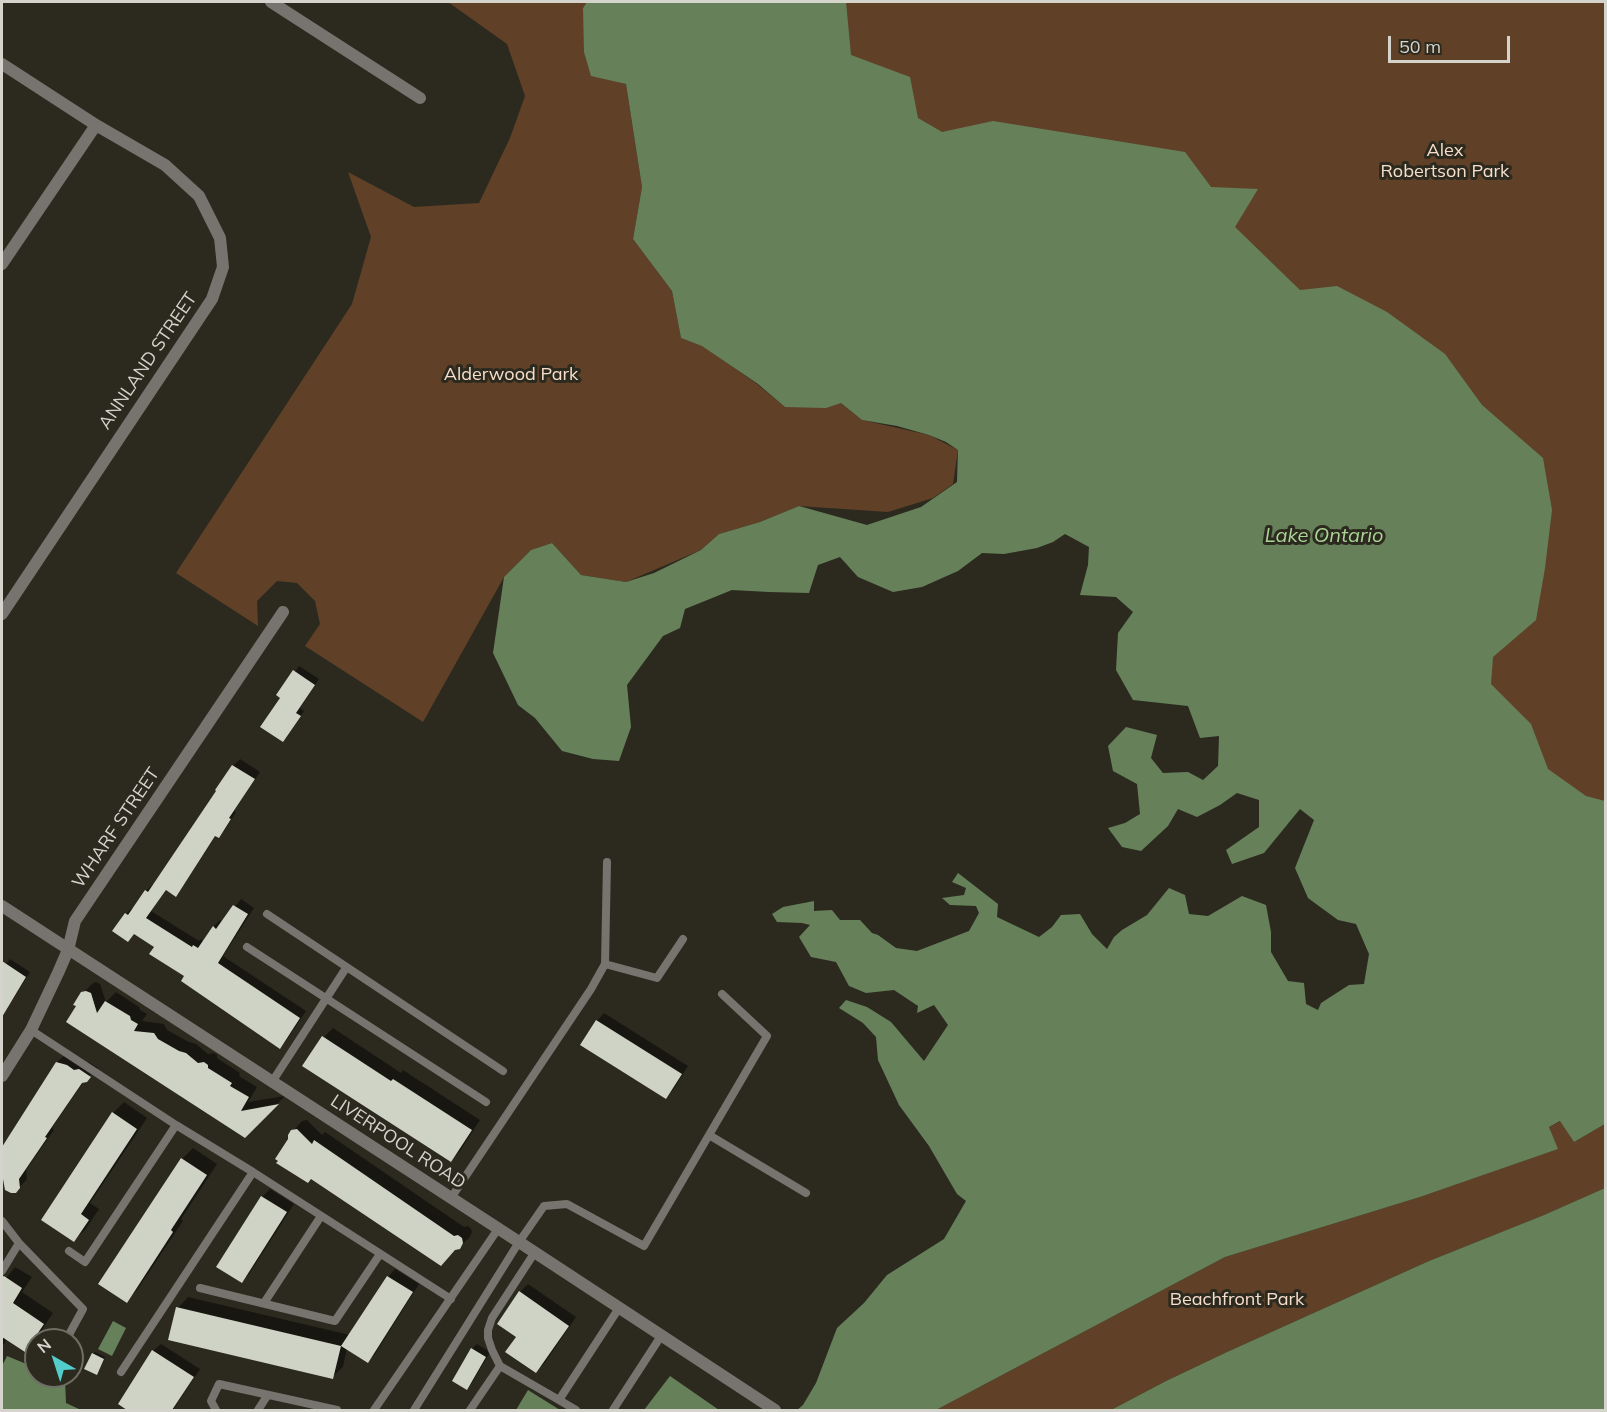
<!DOCTYPE html>
<html>
<head>
<meta charset="utf-8">
<style>
	body { margin:0 }
	#map { position:relative; width:1607px; height:1412px; overflow:hidden; background:#2c2a1f; font-family:Mulish,sans-serif }
	canvas { display:block }
	.frame { position:absolute; inset:0; border:3px solid #d4d3cc; pointer-events:none }
	.north { position:absolute; left:24px; top:1328px; width:60px; height:60px; box-sizing:border-box; background:#2c2a1f; border:2px solid #6f6e64; border-radius:50%; rotate:321deg; font-size:16px; font-weight:700; line-height:24px; text-align:center; color:#d4d3cc }
	.north::after { content:''; display:block; margin:auto; width:21px; height:27px; background:#53cdcb; clip-path:polygon(50% 0,100% 100%,50% 72%,0 100%) }
	.scale { position:absolute; left:1388px; top:36px; width:122px; height:27px; box-sizing:border-box; border:3px solid #d4d3cc; border-top:0; padding-left:8px; font-size:18px; line-height:21px; white-space:nowrap; color:#d4d3cc; -webkit-text-stroke:4px #2c2a1f; paint-order:stroke }
</style>
</head>
<body>
<div id="map">
<canvas width="1607" height="1412"></canvas>
<div class="frame"></div>
<div class="north">N</div>
<div class="scale">50 m</div>
</div>
<script>
const ctx = document.querySelector('canvas').getContext('2d');
ctx.lineJoin = 'round';
function fill(path, color) {
  ctx.fillStyle = color;
  ctx.fill(path, 'evenodd');
}
function shape(rows) {
  const path = new Path2D();
  for (const r of rows) {
    path.moveTo(r[0], r[1]);
    for (let i = 2; i < r.length; i += 2) path.lineTo(r[i], r[i + 1]);
  }
  return path;
}
function strokePath(path, color, width, dash) {
  ctx.strokeStyle = color;
  ctx.lineWidth = width;
  ctx.lineCap = dash ? 'butt' : 'round';
  ctx.setLineDash(dash || []);
  ctx.stroke(path);
}
function write(font, color, halo, rows, align = 'center') {
  ctx.font = font + ' Mulish,sans-serif';
  ctx.lineWidth = 6;
  ctx.setLineDash([]);
  ctx.textBaseline = 'middle';
  ctx.strokeStyle = halo;
  ctx.fillStyle = color;
  for (const [text, x, y, turn = 0] of rows) {
    ctx.save();
    ctx.translate(x, y);
    ctx.rotate((+turn || 0) * Math.PI / 180);
    ctx.textAlign = isNaN(turn) ? turn : align;
    if (halo) ctx.strokeText(text, 0, 0);
    ctx.fillText(text, 0, 0);
    ctx.restore();
  }
}
const green = shape([
	[448,2,587,2,583,8,591,75,626,84,642,187,633,239,672,291,681,338,703,346,757,384,785,407,841,403,862,420,929,435,958,450,953,484,933,498,888,512,799,506,760,522,719,534,701,550,626,582,581,575,552,543,531,550,504,577,423,722,305,646,320,624,315,601,297,583,277,581,257,601,258,626,176,573,352,304,371,237,348,172,414,207,479,203,510,138,525,96,507,44],
	[800,2,1605,2,1605,855,1485,733,1300,291,1269,260,919,157],
	[1561,1121,1574,1142,1605,1124,1605,1188,1544,1215,1429,1261,1227,1352,1166,1381,1111,1410,936,1410,1225,1257,1420,1197,1557,1149,1549,1127]
]);
const water = shape([
	[587,2,846,2,851,55,910,77,918,118,942,132,993,121,1185,152,1211,187,1258,189,1235,227,1300,290,1337,286,1387,312,1445,354,1482,405,1543,458,1552,510,1545,568,1536,620,1493,657,1491,684,1531,724,1548,769,1586,796,1605,801,1605,1124,1574,1142,1560,1121,1549,1127,1558,1149,1420,1197,1225,1257,936,1410,797,1410,803,1405,816,1383,837,1328,864,1303,887,1275,944,1239,966,1201,957,1194,929,1146,899,1105,878,1060,876,1037,863,1023,839,1008,846,1000,867,1007,891,1022,924,1061,948,1025,934,1005,917,1013,918,1006,894,990,866,993,849,986,836,962,811,957,799,937,810,925,802,923,777,922,772,914,783,907,814,901,814,911,832,910,840,920,860,920,872,933,878,935,896,948,917,951,969,931,979,913,976,906,950,905,942,898,964,895,966,888,952,882,958,873,998,904,997,917,1039,937,1052,927,1061,915,1080,914,1092,934,1107,949,1114,937,1122,930,1147,915,1169,888,1185,895,1189,914,1208,916,1242,896,1266,905,1271,932,1271,952,1288,981,1304,983,1306,1004,1318,1010,1321,1003,1349,985,1364,984,1369,954,1356,924,1338,920,1308,898,1295,868,1314,820,1300,809,1264,853,1232,864,1226,850,1259,827,1259,800,1237,793,1220,805,1197,817,1178,809,1168,826,1141,851,1122,847,1108,828,1125,823,1140,814,1137,784,1113,771,1108,746,1126,727,1157,735,1151,758,1163,773,1188,772,1203,780,1218,766,1219,736,1200,738,1188,706,1133,700,1116,670,1118,633,1133,612,1116,597,1080,595,1088,565,1089,547,1065,534,1053,542,1037,548,1004,554,982,553,958,571,922,587,893,592,858,577,840,557,818,565,809,593,769,592,732,590,685,609,680,628,663,636,627,685,631,727,619,761,593,759,562,751,535,718,518,705,493,653,504,577,531,550,552,543,581,575,626,582,654,573,701,550,719,534,760,522,799,506,867,525,921,507,957,482,958,450,946,442,929,435,897,426,862,420,841,403,826,408,785,407,758,384,702,346,681,338,672,291,633,239,642,187,626,84,591,76,584,52,583,8],
	[1605,1188,1605,1410,1111,1410,1166,1381,1227,1352,1429,1261,1544,1215],
	[113,1321,126,1328,112,1356,98,1349],
	[7,1356,36,1368,36,1376,56,1376,65,1380,66,1403,81,1410,2,1410,2,1366],
	[670,1376,719,1410,644,1410],
	[528,1390,560,1410,516,1410]
]);
const shadow = shape([
	[299,666,319,679,300,708,304,711,287,735,282,697,278,695],
	[240,759,260,772,234,811,236,812,225,830,219,836,216,835,182,888,176,895,167,889,151,911,199,941,201,939,204,942,214,926,220,920,223,922,241,899,254,908,223,956,306,1011,286,1041,280,1047,186,975,156,946,126,914,132,908,134,909,146,891,153,884,154,885,233,766],
	[10,959,30,972,14,998,9,1003,2,998,2,969],
	[96,982,100,984,106,1002,116,992,139,1007,140,1010,147,1014,142,1021,164,1024,167,1030,189,1042,196,1044,208,1054,214,1053,217,1055,217,1058,240,1073,239,1076,257,1087,248,1102,285,1096,245,1137,78,1006,83,993,93,983],
	[604,1013,688,1066,673,1090,666,1097,597,1021],
	[333,1028,401,1073,403,1070,480,1120,460,1151,451,1160,324,1037],
	[65,1055,83,1063,88,1062,98,1068,84,1081,52,1128,54,1130,26,1170,27,1179,16,1191,2,1177,2,1150,57,1062],
	[124,1102,147,1118,90,1203,99,1209,85,1230,74,1240,43,1220,113,1113],
	[307,1120,322,1135,325,1132,464,1227,468,1226,471,1229,472,1232,469,1238,459,1247,293,1131,302,1121],
	[193,1148,217,1164,181,1219,183,1221,137,1290,126,1301,182,1159],
	[270,1189,294,1204,249,1274,242,1282,262,1197],
	[15,1267,32,1277,22,1292,53,1313,35,1340,25,1350,7,1339,2,1347,2,1283],
	[395,1269,419,1284,375,1354,368,1361,347,1348,343,1367,332,1377,178,1308,188,1297,350,1335,388,1277],
	[528,1284,576,1317,544,1364,536,1371,518,1337,520,1292],
	[161,1344,200,1369,173,1410,130,1410,120,1404,153,1351],
	[477,1344,490,1352,472,1383,467,1388,472,1349],
	[95,1352,105,1357,99,1371,93,1354]
]);
const building = shape([
	[293,670,315,685,296,713,301,716,283,742,260,727,280,698,276,695],
	[232,765,255,779,229,818,231,819,219,838,215,836,176,897,166,890,146,918,192,947,193,945,198,948,213,926,216,929,233,905,248,914,218,963,300,1018,280,1049,181,981,184,976,149,954,154,947,134,934,128,942,112,931,125,913,128,915,145,890,148,892,216,791,215,790],
	[2,961,26,977,2,1017],
	[86,991,91,993,97,1013,105,1001,130,1016,131,1020,138,1024,134,1031,154,1033,158,1039,179,1051,186,1053,198,1063,204,1062,208,1065,208,1068,232,1083,230,1086,249,1097,241,1111,279,1104,245,1138,66,1022,76,1006,73,1005,81,992],
	[596,1020,682,1074,666,1099,580,1045],
	[322,1036,391,1081,393,1079,472,1130,451,1162,302,1066],
	[56,1062,67,1065,74,1070,79,1069,91,1077,87,1082,82,1083,45,1137,47,1138,19,1179,20,1188,16,1193,11,1193,5,1190,3,1179,2,1178,2,1147],
	[112,1112,137,1129,81,1214,89,1220,74,1242,41,1220],
	[297,1129,312,1144,314,1140,454,1236,458,1235,462,1238,463,1243,460,1249,455,1250,441,1266,311,1179,308,1183,276,1163,278,1161,275,1159,288,1139,288,1135,291,1130],
	[181,1158,207,1175,171,1230,173,1232,127,1303,98,1284],
	[261,1196,287,1212,242,1283,216,1267],
	[4,1276,22,1288,13,1303,44,1324,25,1352,2,1337,2,1277],
	[387,1276,413,1292,368,1363,341,1346],
	[519,1291,569,1326,536,1373,505,1352,516,1337,497,1324],
	[176,1307,341,1346,333,1379,168,1340],
	[471,1348,486,1357,467,1390,452,1381],
	[152,1350,194,1377,172,1410,127,1410,118,1404],
	[92,1353,104,1359,97,1375,84,1369]
]);
const service = shape([
	[267,914,503,1071],
	[247,947,486,1102],
	[605,964,657,978,683,939],
	[31,1030,176,1125,253,1172,451,1299],
	[272,1082,346,968],
	[709,1135,806,1193],
	[451,1198,591,989,605,964,607,862],
	[2,1221,19,1243,83,1309,66,1340],
	[69,1251,85,1262,176,1125],
	[2,1271,19,1243],
	[200,1288,335,1321,380,1254],
	[264,1303,321,1216],
	[500,1366,492,1350,488,1338,488,1330,492,1318,535,1252],
	[121,1372,253,1172],
	[216,1410,211,1401,219,1384,337,1410],
	[258,1410,267,1396],
	[374,1410,498,1229],
	[414,1410,519,1242,544,1206,567,1204,644,1246,767,1036,722,994],
	[470,1410,500,1366,559,1400],
	[576,1410,559,1400,619,1308],
	[613,1410,661,1336]
]);
const minor = shape([
	[271,2,420,98],
	[2,64,96,125,165,165,199,196,220,238,223,267,212,299,2,614],
	[2,264,96,125],
	[2,1076,31,1030,58,973,68,950,75,921,283,612]
]);
const tertiary = shape([
	[2,906,519,1242,775,1410]
]);
const parkNames = [
	["Alex",1445,151],
	["Robertson Park",1445,172],
	["Alderwood Park",511,375],
	["Beachfront Park",1237,1300]
];
const streetNames = [
	["ANNLAND STREET",148,361,-56],
	["WHARF STREET",116,828,-56],
	["LIVERPOOL ROAD",398,1142,33]
];
const waterNames = [
	["Lake Ontario",1324,536]
];
fill(green, '#604127');
fill(water, '#66815a');
fill(shadow, '#0007');
fill(building, '#cfd3c5');
strokePath(service, '#77736e', 8);
strokePath(minor, '#77736e', 12);
strokePath(tertiary, '#77736e', 12);
write('18px', '#f7decb', '#2c2a1f', parkNames);
write('18px', '#d4d3cc', '#2c2a1f', streetNames);
write('italic 20px', '#a9d496', '#2c2a1f', waterNames);
</script>
</body>
</html>
